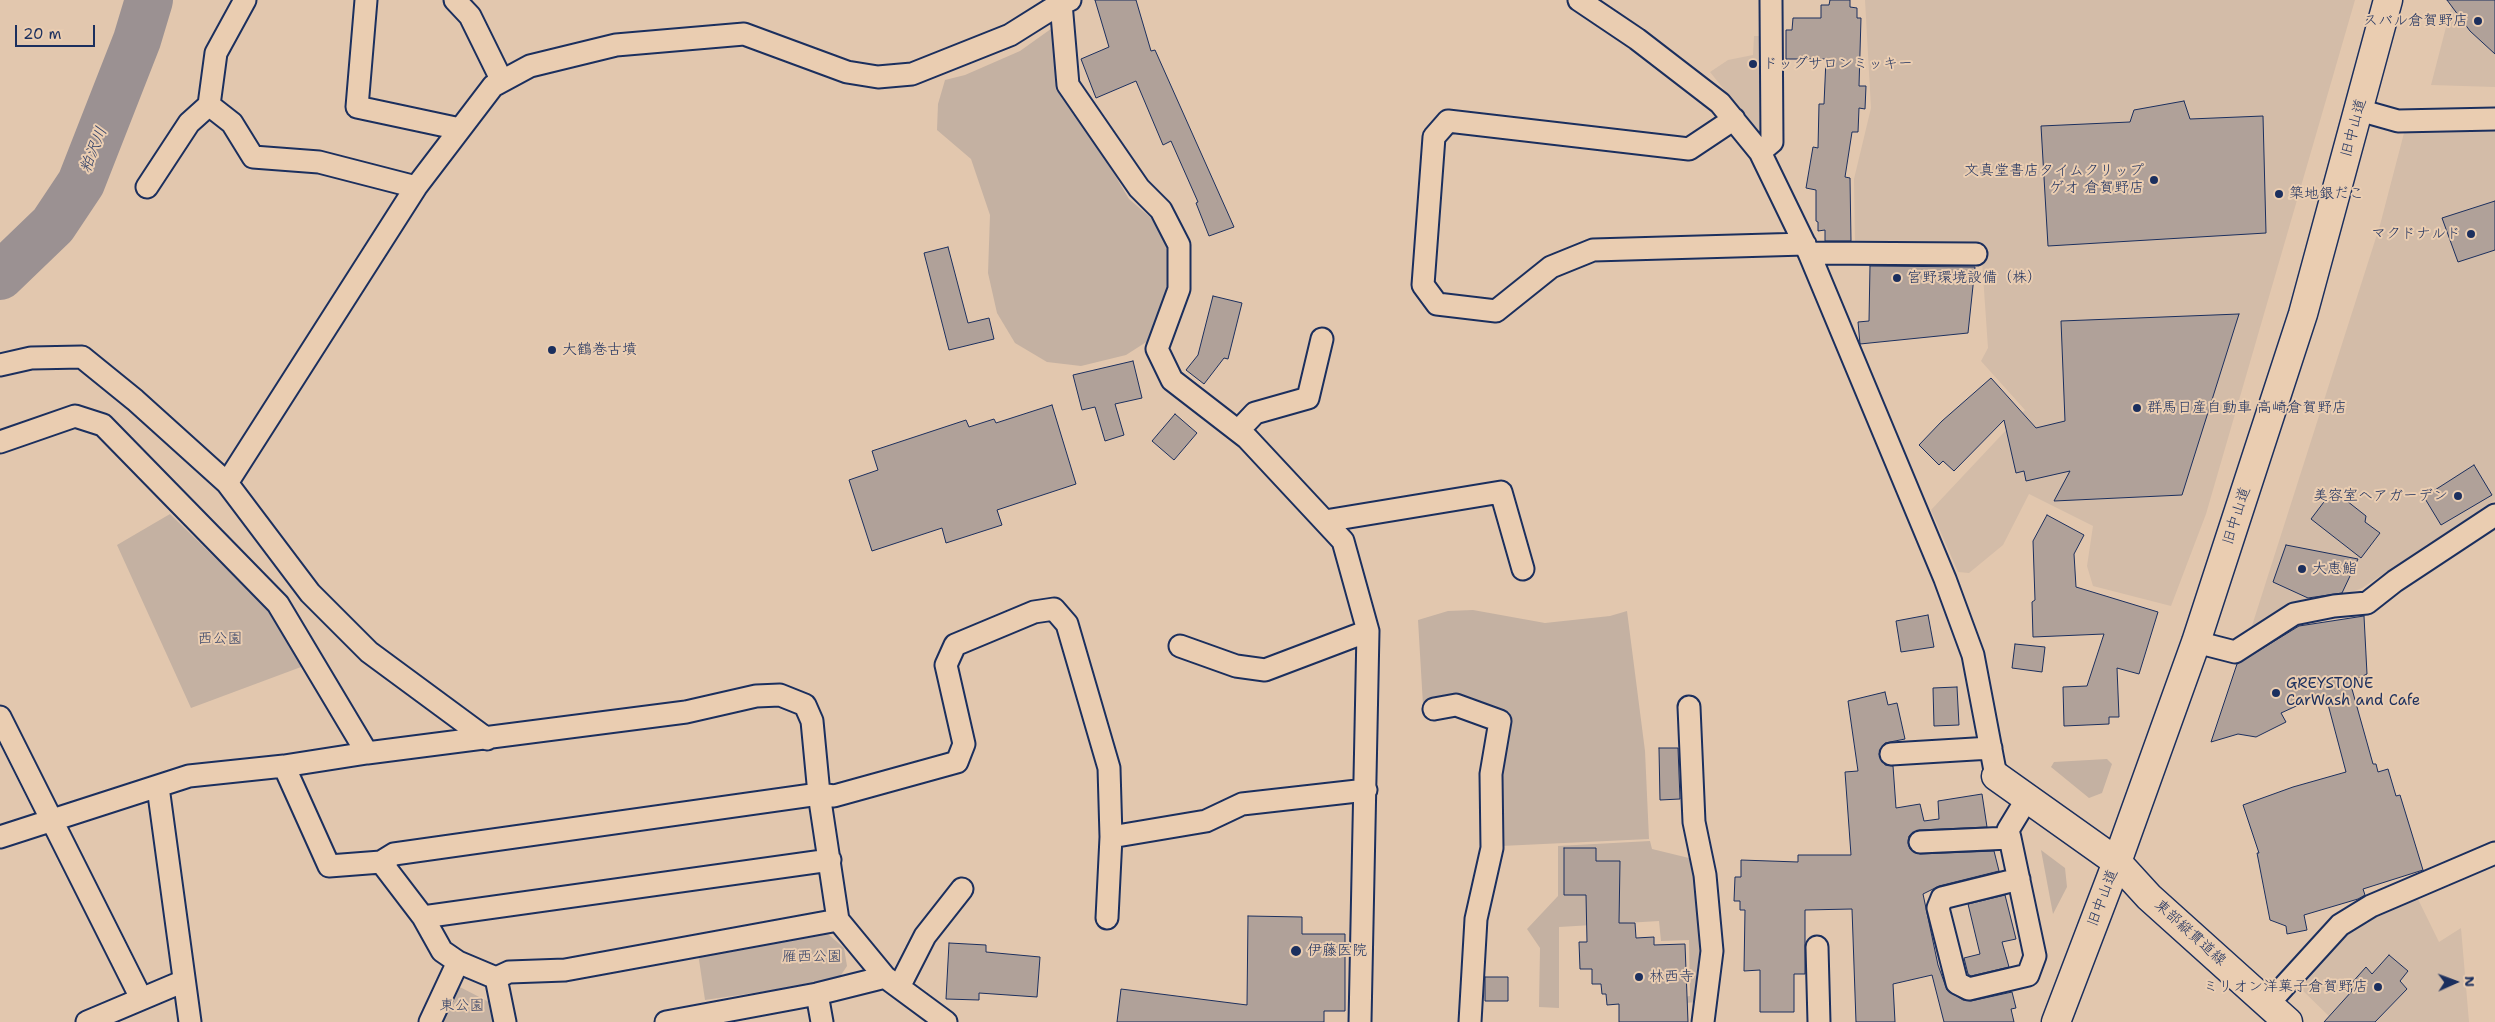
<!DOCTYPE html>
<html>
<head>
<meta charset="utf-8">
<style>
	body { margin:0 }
	#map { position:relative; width:2495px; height:1022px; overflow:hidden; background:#e2c7ae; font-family:"Shantell Sans",sans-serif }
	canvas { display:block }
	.north { position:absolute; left:2430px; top:957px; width:50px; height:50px; -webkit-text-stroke:4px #eacdb1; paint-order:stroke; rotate:88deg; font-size:14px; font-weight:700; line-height:20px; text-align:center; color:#1b2f5e }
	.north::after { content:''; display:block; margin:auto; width:18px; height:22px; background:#1b2f5e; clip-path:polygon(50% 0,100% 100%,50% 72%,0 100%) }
	.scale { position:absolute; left:15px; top:25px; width:80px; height:22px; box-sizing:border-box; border:2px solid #1b2f5e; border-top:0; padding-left:6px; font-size:15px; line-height:18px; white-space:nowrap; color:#1b2f5e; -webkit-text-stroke:4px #eacdb1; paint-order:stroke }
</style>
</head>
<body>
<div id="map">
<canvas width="2495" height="1022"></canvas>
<div class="north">N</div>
<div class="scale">20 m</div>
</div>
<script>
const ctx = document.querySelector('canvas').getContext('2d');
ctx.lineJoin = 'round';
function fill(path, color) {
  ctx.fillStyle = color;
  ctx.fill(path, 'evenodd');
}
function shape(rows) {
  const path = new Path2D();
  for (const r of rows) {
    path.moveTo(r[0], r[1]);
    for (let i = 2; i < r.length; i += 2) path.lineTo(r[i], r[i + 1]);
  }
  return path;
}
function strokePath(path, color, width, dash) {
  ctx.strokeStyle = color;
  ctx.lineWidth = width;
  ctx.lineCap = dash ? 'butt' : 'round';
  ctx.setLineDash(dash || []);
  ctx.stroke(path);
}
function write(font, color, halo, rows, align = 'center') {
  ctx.font = font + ' "Shantell Sans","Klee One",sans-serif';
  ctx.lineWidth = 4;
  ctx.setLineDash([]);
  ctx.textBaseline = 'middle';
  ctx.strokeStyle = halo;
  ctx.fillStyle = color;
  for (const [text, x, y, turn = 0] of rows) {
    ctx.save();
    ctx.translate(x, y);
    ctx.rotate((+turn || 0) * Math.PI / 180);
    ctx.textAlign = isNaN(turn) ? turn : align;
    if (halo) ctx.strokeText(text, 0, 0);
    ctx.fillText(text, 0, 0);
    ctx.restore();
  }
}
const built = shape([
	[1865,0,2355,0,2206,514,2171,606,2093,586,2087,566,2093,526,2029,494,2003,545,1969,573,1958,572,1931,510,2025,410,1981,361,1988,348,1981,246,1855,242,1854,179,1871,108],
	[2453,0,2495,0,2495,87,2431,85],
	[1754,36,1766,36,1766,132,1759,133,1710,72,1728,60,1753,55],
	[2495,125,2495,500,2362,588,2342,596,2308,599,2250,632,2380,225,2404,133],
	[2415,893,2439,942,2461,928,2469,1022,2335,1022,2297,985,2346,931]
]);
const green = shape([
	[1055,26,1060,94,1104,157,1129,199,1151,218,1168,245,1173,278,1151,339,1126,355,1081,366,1047,362,1015,343,997,313,988,273,990,215,971,159,937,130,938,104,945,80,965,75,1020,51],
	[170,514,272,613,301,667,191,708,117,545],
	[1473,610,1545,623,1610,616,1627,611,1645,751,1649,839,1501,846,1501,776,1510,725,1444,704,1423,705,1418,620,1448,611],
	[2107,759,2112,764,2102,793,2089,798,2051,767,2054,762],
	[1650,841,1652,849,1693,859,1702,959,1698,1002,1672,1004,1672,999,1690,996,1689,940,1661,941,1659,921,1559,927,1559,1008,1539,1007,1540,948,1527,929,1558,896,1558,846],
	[2041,850,2065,868,2067,887,2053,914],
	[821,928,844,948,847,966,837,981,705,1000,698,953],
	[454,984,491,1003,495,1022,437,1022]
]);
const river = shape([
	[0,276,53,225,81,183,137,40,149,0]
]);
const building = shape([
	[1095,0,1136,0,1151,51,1155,50,1234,227,1209,236,1196,203,1198,202,1171,141,1163,145,1136,81,1096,98,1081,59,1109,47,1095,0],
	[1830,0,1850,0,1850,7,1857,8,1857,18,1861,18,1859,86,1866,86,1865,109,1859,108,1858,132,1852,132,1845,177,1850,178,1851,241,1825,241,1825,230,1818,231,1818,222,1816,221,1816,190,1806,188,1813,147,1818,148,1819,104,1824,104,1826,59,1786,59,1786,30,1792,30,1793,18,1821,18,1821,5,1829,5,1830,0],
	[2447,0,2495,0,2495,54,2470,31,2447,0],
	[2184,101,2190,119,2263,116,2266,233,2048,246,2041,126,2130,122,2134,110,2184,101],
	[2495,201,2495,250,2458,262,2442,218,2495,201],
	[948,247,968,323,989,318,994,339,949,350,924,253,948,247],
	[1870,266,1975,267,1968,333,1860,344,1858,322,1869,321,1870,266],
	[1213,296,1242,303,1228,359,1224,358,1204,384,1186,370,1198,355,1213,296],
	[2239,314,2182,495,2054,501,2070,471,2026,481,2024,471,2016,473,2004,420,1954,471,1943,461,1939,465,1919,445,1942,421,1991,378,2036,428,2065,421,2061,321,2239,314],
	[1133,361,1142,398,1115,404,1124,435,1105,441,1095,407,1082,410,1073,375,1133,361],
	[1052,405,1076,484,997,510,1002,525,946,543,942,528,872,551,849,480,878,470,872,451,966,420,969,427,994,419,996,423,1052,405],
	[1175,414,1197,433,1174,460,1152,441,1175,414],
	[2474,465,2492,495,2441,525,2424,497,2474,465],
	[2333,490,2366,516,2365,522,2380,533,2361,558,2311,519,2333,490],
	[2047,515,2084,535,2074,554,2076,587,2158,612,2139,674,2117,668,2119,717,2109,717,2109,724,2064,726,2063,687,2087,686,2104,634,2033,637,2032,602,2035,600,2033,541,2047,515],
	[2286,545,2358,559,2342,593,2308,598,2273,582,2286,545],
	[1928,615,1934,647,1901,652,1896,621,1928,615],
	[2364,616,2367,674,2350,682,2373,764,2376,764,2378,772,2388,769,2396,796,2400,795,2423,870,2363,889,2365,895,2358,899,2304,915,2307,930,2287,934,2286,926,2270,920,2257,853,2259,853,2243,805,2293,787,2346,772,2325,693,2281,713,2286,722,2256,737,2238,734,2211,742,2237,664,2299,626,2364,616],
	[2015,644,2045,647,2042,672,2012,668,2015,644],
	[1957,687,1959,725,1934,726,1933,688,1957,687],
	[1885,692,1888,705,1897,703,1905,739,1885,743,1879,754,1885,765,1893,766,1896,808,1920,804,1924,821,1939,819,1938,801,1982,794,1987,827,1919,830,1909,836,1908,843,1910,849,1920,854,1994,851,1999,871,1939,886,1923,894,1938,965,1947,990,1963,1000,1971,1001,2012,992,2016,1008,2011,1009,2014,1022,1944,1022,1932,975,1893,984,1895,1022,1856,1022,1852,909,1805,910,1805,974,1794,974,1794,1012,1760,1012,1760,970,1744,971,1745,910,1740,910,1740,901,1734,901,1735,877,1741,877,1741,860,1798,862,1798,855,1851,855,1845,772,1858,771,1848,701,1885,692],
	[1659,748,1678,748,1680,799,1660,800,1659,748],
	[1564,848,1596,848,1596,861,1620,861,1619,923,1635,923,1636,938,1654,937,1654,945,1685,944,1688,1022,1619,1022,1619,1004,1607,1005,1606,994,1602,994,1601,984,1592,984,1592,969,1580,969,1579,942,1587,942,1586,895,1564,895,1564,848],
	[2005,895,2016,939,2002,942,2009,967,1971,976,1968,974,1964,958,1980,954,1968,904,2005,895],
	[1248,916,1302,917,1302,934,1345,934,1345,1011,1324,1011,1324,1022,1117,1022,1121,989,1247,1005,1248,916],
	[949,943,986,945,986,952,1040,957,1037,997,979,993,979,1000,946,999,949,943],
	[2389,955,2408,971,2400,981,2407,989,2375,1022,2324,1022,2352,991,2350,985,2366,967,2372,974,2389,955],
	[1485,977,1508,977,1508,1001,1485,1001,1485,977]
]);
const street = shape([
	[366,0,357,107,460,129],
	[455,0,470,16,502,81],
	[1579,0,1637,39,1720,103,1760,152,1809,253,1945,579,1973,655,1996,776],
	[1061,3,1068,85,1139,188,1161,210,1179,245,1179,289,1157,349,1172,380,1247,438,1343,541,1368,631,1360,1022],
	[209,105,232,123,253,157,319,162,416,187],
	[2359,110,2398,121,2495,119],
	[1734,119,1689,149,1448,121,1434,137,1423,285,1437,304,1496,311,1551,267,1593,250,1805,244],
	[1760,152,1772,142,1771,0],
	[147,187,189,123,209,105,216,53,245,0],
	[1809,253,1976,254],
	[0,365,31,358,82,357,135,400,227,483],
	[1238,431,1255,413,1308,398,1322,339],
	[0,442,75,416,103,425,278,604,367,753],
	[1325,521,1501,492,1523,569],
	[2196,642,2235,652,2294,614,2334,606,2367,603,2395,581,2495,515],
	[1180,646,1236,666,1265,670,1368,631],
	[1689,707,1694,822,1705,875,1712,951,1703,1022],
	[1434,709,1456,705,1500,721,1491,774,1492,848,1476,919,1470,1022],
	[0,717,141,998],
	[487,739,369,652,310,593,227,483,416,187,493,86,530,66,616,45,744,34,847,72,878,77,912,74,1010,35,1061,3,1070,0],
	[1891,754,1991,748],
	[284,766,329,866,381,862,423,917,442,951,458,962,496,978,505,1022],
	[158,787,190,1022],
	[0,837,189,776,284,766,367,753,686,712,756,696,780,695,805,705,812,721,819,794,838,920,885,977,946,1022],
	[1920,842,2010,838],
	[381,862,394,854,819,794,834,796,957,762,964,744,946,665,955,645,1034,612,1054,609,1067,624,1109,768,1111,837],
	[2019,879,1942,898,1938,908,1957,983,1969,989,2028,975,2035,956,2010,838,2008,830,2028,797],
	[423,917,830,860],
	[1107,918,1111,837,1206,821,1242,804,1366,790],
	[1817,947,1819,1022],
	[496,978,509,972,565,970,838,920],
	[899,987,925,936,962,889],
	[817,994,822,1022],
	[2268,1004,2340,925,2371,906,2495,853],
	[87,1022,184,981],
	[430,1022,458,962],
	[666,1022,817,994,885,977]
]);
const secondary = shape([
	[1996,776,2117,862,2149,897,2288,1022],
	[2056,1022,2117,862,2196,642,2303,314,2388,0]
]);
const markers = [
	[2478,21,5,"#1b2f5e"],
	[1753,64,5,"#1b2f5e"],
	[2154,180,5,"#1b2f5e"],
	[2279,194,5,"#1b2f5e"],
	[2471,234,5,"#1b2f5e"],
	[1897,278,5,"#1b2f5e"],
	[552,350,5,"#1b2f5e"],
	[2137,408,5,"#1b2f5e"],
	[2458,496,5,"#1b2f5e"],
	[2302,569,5,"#1b2f5e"],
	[2276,693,5,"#1b2f5e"],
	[1296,951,6,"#1b2f5e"],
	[1639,977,5,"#1b2f5e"],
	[2378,987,5,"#1b2f5e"]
];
const poiNames = [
	["スバル倉賀野店",2468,21,"right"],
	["ドッグサロンミッキー",1763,64],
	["文真堂書店タイムクリップ",2144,171,"right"],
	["ゲオ 倉賀野店",2144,188,"right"],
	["築地銀だこ",2289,194],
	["マクドナルド",2461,234,"right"],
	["宮野環境設備（株）",1907,278],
	["大鶴巻古墳",562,350],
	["群馬日産自動車 高崎倉賀野店",2147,408],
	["美容室ヘアガーデン",2448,496,"right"],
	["大恵鮨",2312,569],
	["GREYSTONE",2286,684],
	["CarWash and Cafe",2286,701],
	["伊藤医院",1307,951],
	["林西寺",1649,977],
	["ミリオン洋菓子倉賀野店",2368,987,"right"]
];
const streetNames = [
	["旧中山道",2354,128,-75],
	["旧中山道",2237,516,-72],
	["旧中山道",2103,898,-69],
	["東部縦貫道線",2190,933,42]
];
const parkNames = [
	["西公園",220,639],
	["雁西公園",812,957],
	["東公園",462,1006]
];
const waterNames = [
	["粕沢川",94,150,-68]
];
fill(built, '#d3bca8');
fill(green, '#c4b1a2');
strokePath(river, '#9b9192', 48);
fill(building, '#b0a199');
strokePath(building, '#1b2f5e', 1);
strokePath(street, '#1b2f5e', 25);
strokePath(secondary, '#1b2f5e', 31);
strokePath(street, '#eacdb1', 21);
strokePath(secondary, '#eacdb1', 28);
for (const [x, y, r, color] of markers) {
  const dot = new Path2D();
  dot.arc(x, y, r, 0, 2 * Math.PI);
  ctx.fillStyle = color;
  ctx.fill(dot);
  strokePath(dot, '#eacdb1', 2);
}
write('15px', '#1b2f5e', '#eacdb1', poiNames, 'left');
write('15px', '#1b2f5e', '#eacdb1', streetNames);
write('15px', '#344268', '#eacdb1', parkNames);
write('italic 16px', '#2e3e66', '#eacdb1', waterNames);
</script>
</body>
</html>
